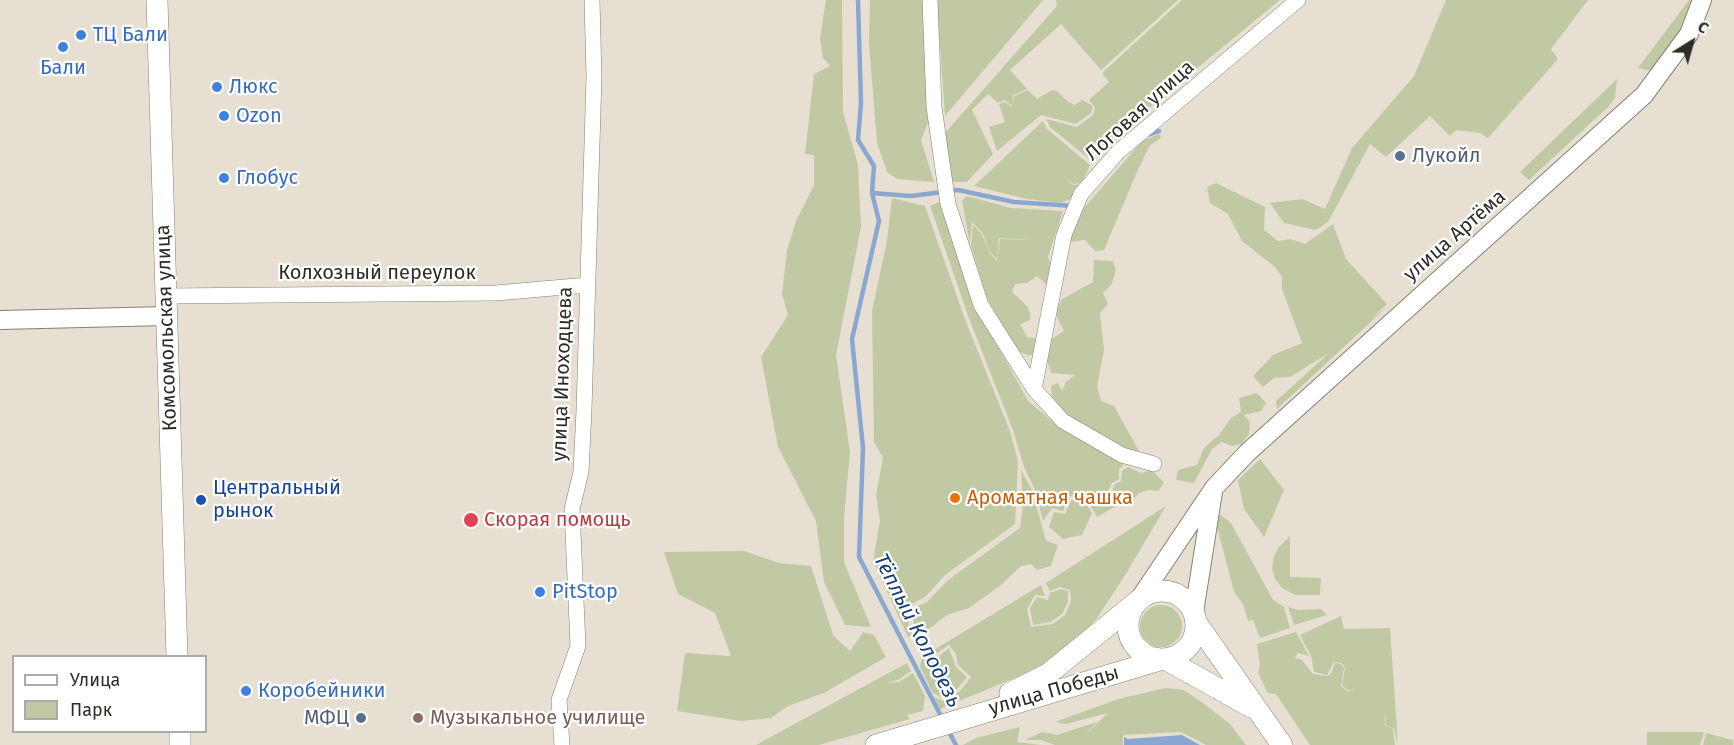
<!DOCTYPE html>
<html>
<head>
<meta charset="utf-8">
<style>
	body { margin:0 }
	#map { position:relative; width:1734px; height:745px; overflow:hidden; background:#e7e0d2; font-family:"Fira Sans",sans-serif }
	canvas { display:block }
	.legend { position:absolute; left:12px; top:655px; width:195px; height:78px; box-sizing:border-box; background:#fff; border:2px solid #ababa9; margin:0; padding:8px 10px; list-style:none; font-size:18px; color:#2e2c27 }
	.legend li { display:flex; align-items:center; gap:12px; height:30px }
	.legend b { width:30px; border:2px solid #ababa9 }
	.north { position:absolute; left:1662px; top:12px; width:60px; height:60px; -webkit-text-stroke:4px #fff; paint-order:stroke; rotate:37deg; font-size:16px; font-weight:700; line-height:24px; text-align:center; color:#2e2c27 }
	.north::after { content:''; display:block; margin:auto; width:21px; height:27px; background:#2e2c27; clip-path:polygon(50% 0,100% 100%,50% 72%,0 100%) }
</style>
</head>
<body>
<div id="map">
<canvas width="1734" height="745"></canvas>
<ul class="legend">
<li><b style="height:8px;background:#fff"></b>Улица</li>
<li><b style="height:16px;background:#c1c8a4"></b>Парк</li>
</ul>
<div class="north">С</div>
</div>
<script>
const ctx = document.querySelector('canvas').getContext('2d');
ctx.lineJoin = 'round';
function fill(path, color) {
  ctx.fillStyle = color;
  ctx.fill(path, 'evenodd');
}
function shape(rows) {
  const path = new Path2D();
  for (const r of rows) {
    if (r.length === 3) {
      path.moveTo(r[0] + r[2], r[1]);
      path.arc(r[0], r[1], r[2], 0, 2 * Math.PI);
      continue;
    }
    path.moveTo(r[0], r[1]);
    for (let i = 2; i < r.length; i += 2) path.lineTo(r[i], r[i + 1]);
  }
  return path;
}
function strokePath(path, color, width, dash) {
  ctx.strokeStyle = color;
  ctx.lineWidth = width;
  ctx.lineCap = dash ? 'butt' : 'round';
  ctx.setLineDash(dash || []);
  ctx.stroke(path);
}
function write(font, color, halo, rows, align = 'center') {
  ctx.font = font + ' "Fira Sans",sans-serif';
  ctx.lineWidth = 4.5;
  ctx.setLineDash([]);
  ctx.textBaseline = 'middle';
  ctx.strokeStyle = halo;
  ctx.fillStyle = color;
  for (const [text, x, y, turn = 0] of rows) {
    ctx.save();
    ctx.translate(x, y);
    ctx.rotate((+turn || 0) * Math.PI / 180);
    ctx.textAlign = isNaN(turn) ? turn : align;
    if (halo) ctx.strokeText(text, 0, 0);
    ctx.fillText(text, 0, 0);
    ctx.restore();
  }
}
const green = shape([
	[826,0,842,0,843,112,858,165,861,227,836,355,850,452,844,518,844,562,871,627,845,625,824,582,816,521,778,447,761,357,788,315,782,294,787,250,796,221,814,185,814,155,805,154,814,74,830,66,823,58,820,38],
	[870,0,925,0,929,120,921,140,934,182,897,179,887,172,877,143,869,43],
	[937,0,1043,0,945,116],
	[1056,0,1178,0,1101,70,1061,24,1010,70,1027,89,1013,95,1013,105,1014,96,1028,90,1037,99,1052,90,1057,91,1068,102,1075,105,1082,100,1093,106,1091,113,1076,124,1041,115,997,151,989,127,1005,122,999,104,1004,102,1013,107,1013,106,1004,100,998,103,988,94,972,110,993,154,967,182,950,182,945,133,1057,6],
	[1182,0,1280,0,1088,158,1050,127,1046,119,1077,127,1093,115,1095,107,1089,100,1109,82,1102,73],
	[1446,0,1588,0,1551,49,1558,59,1488,138,1480,133,1456,130,1450,136,1430,116,1386,157,1370,144,1328,222,1316,230,1284,223,1270,203,1302,199,1325,209,1352,148,1414,76],
	[1689,0,1694,0,1691,16,1653,71,1638,68],
	[1617,79,1615,98,1607,108,1529,180,1520,172],
	[1043,121,1047,129,1090,165,1082,183,1073,184,1061,172,1073,185,1081,184,1070,199,1061,203,1027,199,974,186],
	[1159,134,1161,138,1150,145,1137,172,1104,250,1095,251,1085,240,1069,242,1077,210,1084,208,1142,141],
	[1216,183,1265,207,1264,230,1278,241,1291,239,1305,244,1333,224,1346,259,1387,304,1370,320,1388,306,1277,409,1276,401,1329,353,1290,377,1274,378,1263,387,1253,376,1273,355,1302,343,1282,289,1282,277,1275,267,1242,241,1228,214,1210,203,1207,187],
	[967,196,1011,208,1063,211,1048,257,1054,272,1047,285,1037,276,1027,283,1015,284,1012,292,1028,307,1030,314,1030,320,1020,324,1027,337,1039,339,1038,351,1029,356,1016,350,987,298,971,246,973,225,981,233,990,253,997,261,1000,239,1033,240,999,238,997,259,990,252,982,232,972,222,970,244,962,201],
	[892,198,925,206,966,322,1010,431,1018,461,1015,524,945,575,925,597,908,606,909,629,914,635,908,637,873,561,880,521,876,495,883,458,874,442,872,311,887,241],
	[941,201,977,308,1028,401,1058,426,1124,464,1119,470,1119,479,1112,483,1108,491,1116,506,1097,517,1087,499,1069,496,1063,511,1052,508,1043,521,1035,490,1024,467,1013,430,970,321,930,206],
	[1094,260,1113,261,1116,270,1111,285,1103,293,1108,304,1100,313,1104,350,1097,386,1101,401,1114,406,1140,453,1127,452,1069,419,1052,398,1051,386,1058,383,1062,391,1066,382,1075,375,1051,373,1047,360,1050,340,1064,331,1059,322,1056,311,1062,299,1093,282],
	[1257,393,1266,403,1261,411,1244,415,1250,422,1249,434,1242,444,1232,446,1222,442,1212,449,1194,483,1176,480,1178,470,1197,465,1204,448,1219,435,1231,418,1241,412,1239,398],
	[1260,459,1284,490,1264,537,1244,509,1238,480],
	[1128,467,1141,473,1152,470,1164,483,1158,491,1148,490,1139,493,1129,504,1121,507,1112,492,1114,485,1121,481,1122,471],
	[1021,470,1032,490,1046,541,1058,545,1051,566,1037,570,1031,564,1021,566,1001,585,969,608,947,615,922,634,914,628,913,608,927,602,948,580,1020,528,1023,505],
	[1071,500,1085,502,1092,513,1082,535,1063,539,1049,527,1054,512,1065,514],
	[1166,506,1124,577,1097,618,1081,637,1041,667,940,709,934,697,943,701,960,691,971,677,958,665,956,654,949,645,936,654,935,658,927,654,1041,585,1045,596,1035,595,1027,609,1031,627,1053,624,1065,615,1071,601,1070,590,1060,587,1050,591,1046,583],
	[1221,515,1231,523,1273,600,1284,607,1290,628,1260,638,1253,620,1248,621,1243,604,1234,592,1216,523,1218,516],
	[1290,536,1290,577,1321,578,1320,595,1295,595,1282,588,1275,579,1272,568,1274,556,1279,547],
	[744,551,779,563,811,566,833,635,850,651,863,632,874,635,886,657,824,693,788,706,771,718,741,721,677,711,685,653,731,656,715,613,678,594,664,552],
	[1061,589,1068,591,1068,602,1062,614,1050,622,1033,625,1030,608,1037,597,1048,600,1050,593],
	[1161,626,21],
	[1288,607,1298,610,1321,609,1327,615,1294,625],
	[1341,616,1344,629,1390,628,1398,745,1394,729,1386,725,1384,710,1385,725,1393,729,1395,745,1310,745,1276,694,1268,693,1258,673,1260,664,1257,644,1296,632,1309,656,1298,653,1295,658,1302,660,1313,674,1327,676,1331,674,1335,663,1341,664,1344,668,1341,686,1348,692,1355,688,1348,691,1342,685,1345,668,1342,663,1334,662,1327,675,1314,672,1311,656,1300,635],
	[949,648,956,667,967,677,958,688,942,698,932,692,920,667,922,656,937,663,939,656],
	[907,663,911,671,898,680,887,683,899,682,913,673,925,696,923,711,907,715,910,719,819,745,756,745],
	[1166,688,1184,690,1203,703,1230,724,1246,745,1206,745,1181,732,1123,735,1123,745,1055,745,1040,740,1025,740,1042,732,1057,735,1097,722,1085,735,1108,713,1066,724,1055,722,1118,699],
	[1020,727,1017,742,1041,745,963,745,976,738],
	[1647,732,1704,732,1700,745,1647,745],
	[1706,733,1733,740,1733,745,1703,745]
]);
const water = shape([
	[1182,735,1200,745,1124,745,1124,737,1128,739]
]);
const stream = shape([
	[858,0,861,103,858,140,874,166,872,193,879,221,852,339,863,448,859,557,943,720],
	[1147,135,1159,131],
	[872,193,911,196,958,190,1014,202,1074,206],
	[948,730,956,745]
]);
const minor = shape([
	[930,0,934,107,948,204,981,305,1034,389,1063,421,1122,455,1154,464],
	[166,296,496,293,588,285],
	[1034,389,1064,235,1081,194,1118,152,1298,0],
	[562,745,559,700,578,646,572,509,581,472,584,410,594,77,592,0]
]);
const tertiary = shape([
	[0,320,167,316],
	[1138,601,1214,488,1247,453,1644,95,1689,34,1702,0],
	[1194,612,1213,492]
]);
const secondary = shape([
	[157,0,177,656],
	[1162,625,34],
	[1196,622,1282,745],
	[1165,659,1251,707],
	[1010,693,1048,674,1138,601],
	[180,732,180,745],
	[876,745,1163,659]
]);
const markers = [
	[81,35,6,"#3f7fe0"],
	[63,47,6,"#3f7fe0"],
	[217,87,6,"#3f7fe0"],
	[224,116,6,"#3f7fe0"],
	[1400,156,6,"#5c6f8a"],
	[224,178,6,"#3f7fe0"],
	[955,498,6,"#e8710a"],
	[201,500,6,"#1a4fb4"],
	[471,520,8,"#e0444e"],
	[540,592,6,"#3f7fe0"],
	[246,691,6,"#3f7fe0"],
	[361,718,6,"#5c6f8a"],
	[418,718,6,"#8d6e63"]
];
const shopNames = [
	["ТЦ Бали",93,35],
	["Бали",63,68,"center"],
	["Люкс",229,87],
	["Ozon",236,116],
	["Глобус",236,178],
	["PitStop",552,592],
	["Коробейники",258,691]
];
const streetNames = [
	["Логовая улица",1140,111,-42],
	["улица Артёма",1455,236,-41],
	["Колхозный переулок",377,273],
	["Комсомольская улица",167,328,-92],
	["улица Иноходцева",563,374,-88],
	["улица Победы",1054,691,-16]
];
const serviceNames = [
	["Лукойл",1412,156],
	["МФЦ",349,718,"right"]
];
const transitNames = [
	["Центральный",213,488],
	["рынок",213,511]
];
const foodNames = [
	["Ароматная чашка",967,498]
];
const healthNames = [
	["Скорая помощь",484,520]
];
const educationNames = [
	["Музыкальное училище",430,718]
];
const waterNames = [
	["Тёплый Колодезь",917,631,63]
];
fill(green, '#c1c8a4');
fill(water, '#89a7d0');
strokePath(stream, '#89a7d0', 4.5);
strokePath(minor, '#868073', 16);
strokePath(tertiary, '#868073', 20);
strokePath(secondary, '#868073', 22);
strokePath(minor, '#fff', 15);
strokePath(tertiary, '#fff', 18);
strokePath(secondary, '#fff', 21);
for (const [x, y, r, color] of markers) {
  const dot = new Path2D();
  dot.arc(x, y, r, 0, 2 * Math.PI);
  ctx.fillStyle = color;
  ctx.fill(dot);
  strokePath(dot, '#fff', 2);
}
write('20px', '#366cbe', '#fff', shopNames, 'left');
write('20px', '#2e2c27', '#fff', streetNames);
write('20px', '#4e5e75', '#fff', serviceNames, 'left');
write('20px', '#164399', '#fff', transitNames, 'left');
write('20px', '#c56008', '#fff', foodNames, 'left');
write('20px', '#be3a42', '#fff', healthNames, 'left');
write('20px', '#785e54', '#fff', educationNames, 'left');
write('italic 21px', '#184074', '#fff', waterNames);
</script>
</body>
</html>
